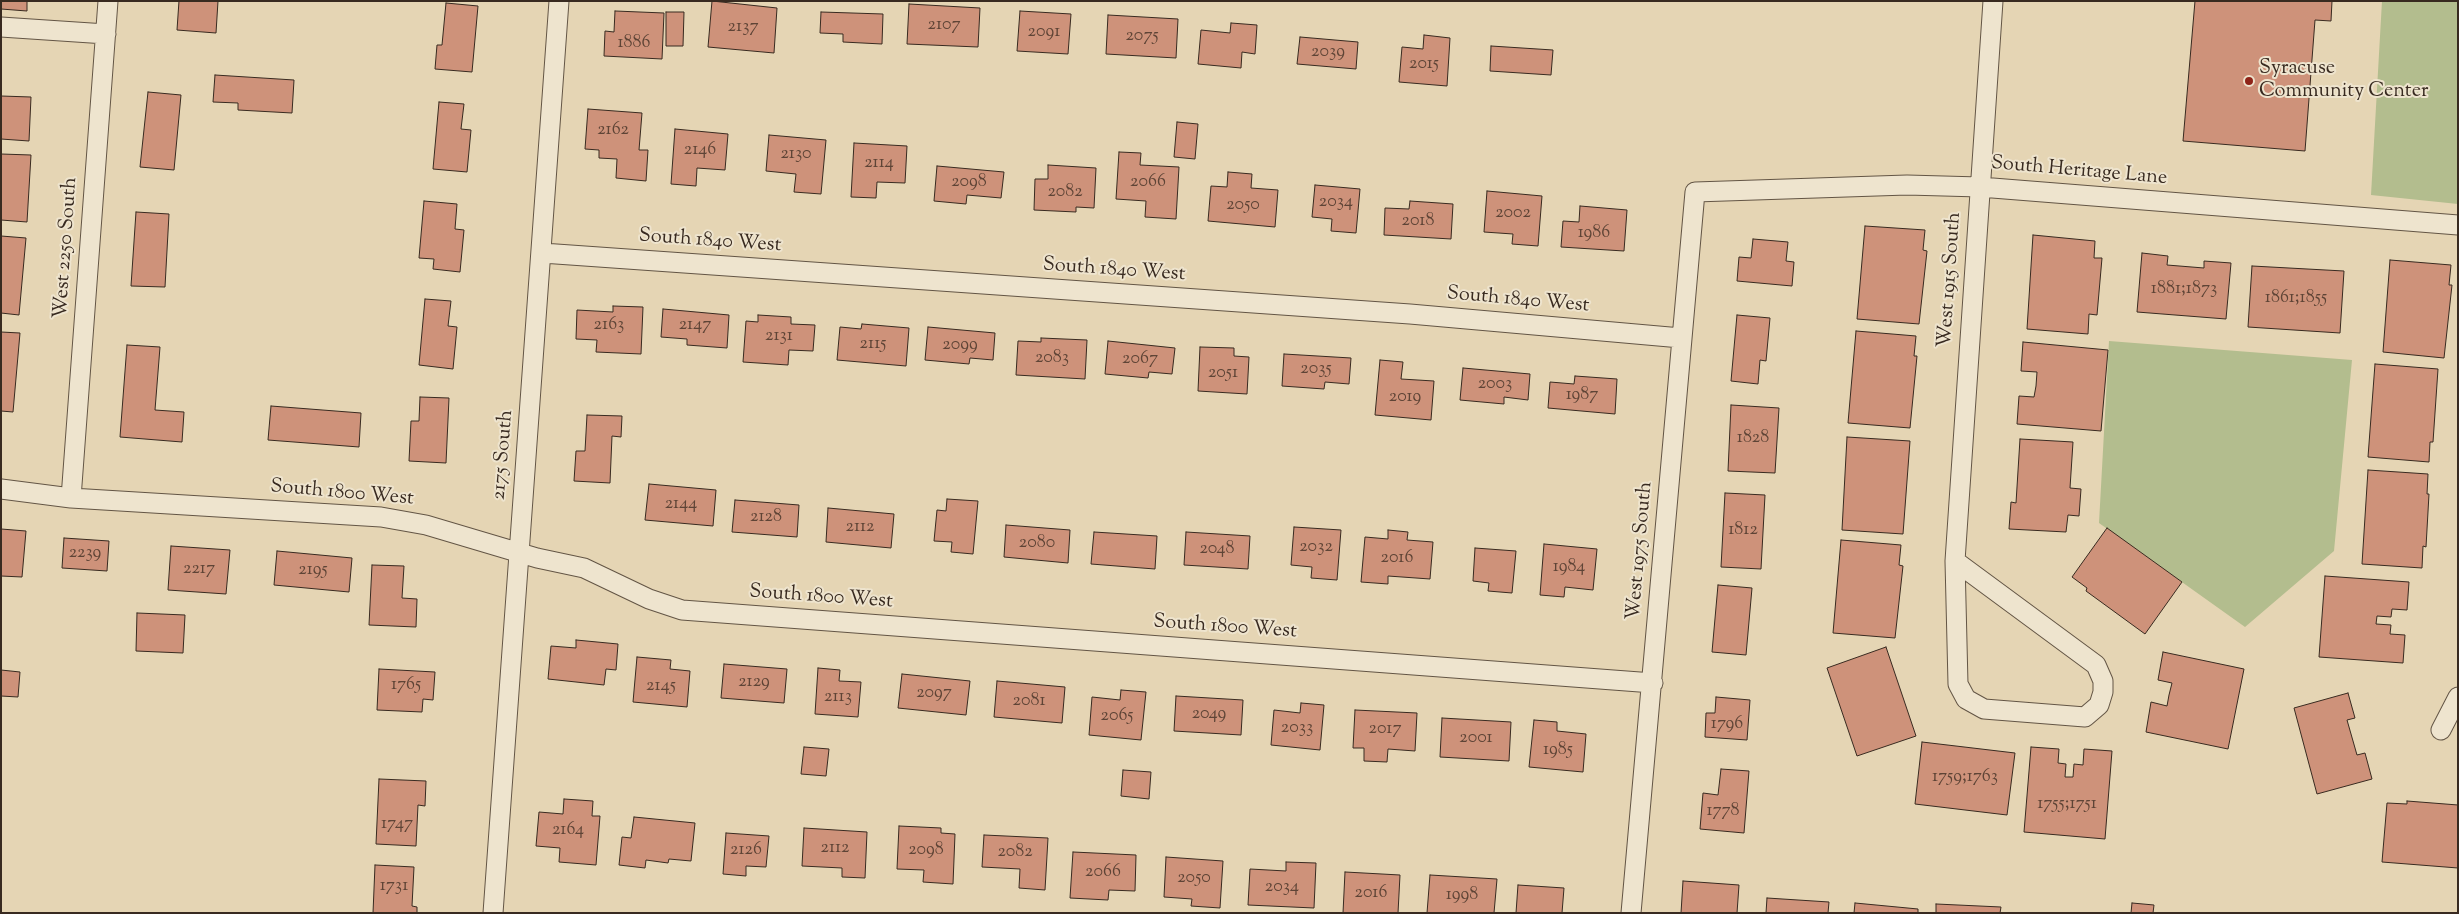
<!DOCTYPE html>
<html>
<head>
<meta charset="utf-8">
<style>
	body { margin:0 }
	#map { position:relative; width:2459px; height:914px; overflow:hidden; background:#e5d5b4; font-family:"Sorts Mill Goudy",serif }
	canvas { display:block }
	.frame { position:absolute; inset:0; border:2px solid #382a20; pointer-events:none }
</style>
</head>
<body>
<div id="map">
<canvas width="2459" height="914"></canvas>
<div class="frame"></div>
</div>
<script>
const ctx = document.querySelector('canvas').getContext('2d');
ctx.lineJoin = 'round';
function fill(path, color) {
  ctx.fillStyle = color;
  ctx.fill(path, 'evenodd');
}
function shape(rows) {
  const path = new Path2D();
  for (const r of rows) {
    path.moveTo(r[0], r[1]);
    for (let i = 2; i < r.length; i += 2) path.lineTo(r[i], r[i + 1]);
  }
  return path;
}
function strokePath(path, color, width, dash) {
  ctx.strokeStyle = color;
  ctx.lineWidth = width;
  ctx.lineCap = dash ? 'butt' : 'round';
  ctx.setLineDash(dash || []);
  ctx.stroke(path);
}
function write(font, color, halo, rows, align = 'center') {
  ctx.font = font + ' "Sorts Mill Goudy",serif';
  ctx.lineWidth = 4;
  ctx.setLineDash([]);
  ctx.textBaseline = 'middle';
  ctx.strokeStyle = halo;
  ctx.fillStyle = color;
  for (const [text, x, y, turn = 0] of rows) {
    ctx.save();
    ctx.translate(x, y);
    ctx.rotate((+turn || 0) * Math.PI / 180);
    ctx.textAlign = isNaN(turn) ? turn : align;
    if (halo) ctx.strokeText(text, 0, 0);
    ctx.fillText(text, 0, 0);
    ctx.restore();
  }
}
const green = shape([
	[2382,1,2458,1,2458,204,2371,195],
	[2109,341,2352,360,2334,551,2245,627,2099,523]
]);
const building = shape([
	[1,1,27,1,27,11,1,9,1,1],
	[179,1,218,1,216,33,177,30,179,1],
	[712,1,777,8,774,53,708,47,712,1],
	[2195,1,2332,1,2331,21,2315,20,2305,151,2183,141,2195,1],
	[446,3,478,6,472,72,435,69,437,45,442,45,446,3],
	[909,4,980,8,978,47,907,44,909,4],
	[615,11,664,13,662,59,604,56,605,31,614,32,615,11],
	[1020,11,1071,14,1068,54,1017,51,1020,11],
	[666,12,684,12,683,46,666,46,666,12],
	[821,12,883,14,882,44,843,42,843,34,820,33,821,12],
	[1108,15,1178,19,1176,58,1106,54,1108,15],
	[1231,23,1257,25,1255,54,1242,52,1241,68,1198,64,1201,30,1230,33,1231,23],
	[1424,35,1450,38,1447,86,1399,82,1402,47,1423,49,1424,35],
	[1300,37,1358,42,1356,69,1297,64,1300,37],
	[1491,46,1553,50,1551,75,1490,71,1491,46],
	[215,75,294,80,292,113,238,110,238,103,213,102,215,75],
	[148,92,181,95,174,170,140,167,148,92],
	[1,96,31,97,29,141,1,139,1,96],
	[439,102,464,104,461,129,471,130,467,172,433,169,439,102],
	[588,109,642,113,639,150,648,150,646,181,616,178,617,159,599,158,599,150,585,149,588,109],
	[1177,122,1198,124,1195,159,1174,157,1177,122],
	[675,129,728,134,725,170,697,168,696,186,671,184,675,129],
	[769,135,826,140,821,194,794,192,796,174,766,171,769,135],
	[854,143,907,146,905,183,877,182,876,198,851,197,854,143],
	[1119,152,1141,153,1140,165,1179,167,1176,219,1145,217,1146,201,1116,199,1119,152],
	[1,154,31,155,27,222,1,220,1,154],
	[1048,165,1096,168,1094,208,1076,207,1076,212,1034,210,1035,179,1048,179,1048,165],
	[937,166,1004,172,1001,198,967,195,966,204,934,201,937,166],
	[1228,172,1252,174,1251,188,1278,190,1275,227,1208,221,1211,186,1227,187,1228,172],
	[1315,185,1360,189,1356,233,1331,231,1332,219,1312,217,1315,185],
	[1487,191,1542,196,1538,246,1512,244,1513,234,1484,232,1487,191],
	[424,201,457,204,455,229,464,230,460,272,433,269,434,259,419,258,424,201],
	[1410,201,1453,204,1451,239,1384,235,1385,208,1409,209,1410,201],
	[1580,206,1627,210,1624,251,1561,247,1563,221,1579,222,1580,206],
	[136,212,169,214,165,287,131,286,136,212],
	[1865,226,1925,230,1923,250,1927,251,1919,324,1857,319,1865,226],
	[2033,235,2095,241,2094,258,2102,258,2097,315,2089,314,2088,334,2027,329,2033,235],
	[1,236,26,238,19,315,1,313,1,236],
	[1753,239,1788,242,1786,261,1794,262,1792,286,1737,281,1739,257,1751,258,1753,239],
	[2142,253,2168,256,2167,265,2204,268,2204,261,2231,263,2226,319,2137,312,2142,253],
	[2390,260,2451,265,2449,285,2452,285,2444,358,2383,352,2390,260],
	[2252,266,2344,271,2340,333,2248,327,2252,266],
	[425,299,451,301,448,326,457,327,453,369,419,365,425,299],
	[613,306,643,307,641,354,596,352,597,340,576,339,577,310,613,312,613,306],
	[663,309,729,315,727,348,687,345,687,339,661,337,663,309],
	[758,315,791,317,791,324,815,325,813,351,789,350,788,365,743,362,746,321,758,322,758,315],
	[1737,315,1770,318,1766,361,1760,360,1758,384,1731,381,1737,315],
	[862,324,909,328,906,366,837,360,840,327,861,329,862,324],
	[928,327,995,333,993,360,970,358,969,364,925,360,928,327],
	[1856,331,1916,336,1914,356,1917,356,1910,428,1848,423,1856,331],
	[1,332,20,333,13,412,1,411,1,332],
	[1041,338,1087,340,1085,379,1016,375,1018,341,1041,342,1041,338],
	[1108,341,1175,348,1172,374,1149,372,1148,378,1105,374,1108,341],
	[2023,342,2108,350,2101,431,2017,424,2019,396,2034,397,2036,386,2037,372,2021,371,2023,342],
	[127,345,160,347,155,410,184,412,182,442,120,437,127,345],
	[1200,347,1234,348,1234,356,1249,357,1247,394,1198,391,1200,347],
	[1284,354,1351,358,1349,384,1325,382,1324,389,1282,386,1284,354],
	[1380,360,1403,362,1401,379,1434,381,1431,420,1375,415,1380,360],
	[2375,364,2438,369,2433,442,2430,442,2429,462,2368,457,2375,364],
	[1463,368,1530,374,1528,400,1504,397,1504,404,1460,400,1463,368],
	[1575,376,1617,379,1615,414,1548,408,1550,382,1574,384,1575,376],
	[420,397,449,398,446,463,409,461,411,421,419,421,420,397],
	[1731,405,1779,408,1775,473,1728,471,1731,405],
	[271,406,361,413,359,447,268,440,271,406],
	[587,415,622,416,621,437,612,436,610,483,574,481,576,451,585,451,587,415],
	[1847,437,1910,441,1903,534,1842,530,1847,437],
	[2020,439,2073,442,2070,488,2081,489,2079,516,2068,515,2066,532,2009,529,2011,502,2016,503,2020,439],
	[2368,470,2428,474,2427,494,2429,494,2426,547,2423,546,2422,568,2362,564,2368,470],
	[649,484,716,490,713,526,645,520,649,484],
	[1725,493,1765,495,1761,569,1721,567,1725,493],
	[947,499,978,501,973,554,951,552,952,542,934,541,937,510,946,511,947,499],
	[735,500,799,505,797,537,732,532,735,500],
	[828,508,894,514,891,548,826,542,828,508],
	[1006,525,1070,530,1068,563,1004,557,1006,525],
	[1294,527,1341,530,1337,580,1311,578,1312,567,1291,565,1294,527],
	[2107,528,2182,582,2145,634,2086,591,2087,588,2072,577,2107,528],
	[1,529,26,531,22,577,1,576,1,529],
	[1388,530,1408,532,1407,540,1433,542,1430,579,1388,576,1388,584,1361,582,1365,537,1388,539,1388,530],
	[1094,532,1157,536,1155,569,1091,564,1094,532],
	[1186,532,1250,536,1248,569,1184,565,1186,532],
	[64,538,109,541,107,571,62,568,64,538],
	[1841,540,1901,545,1899,565,1903,566,1895,638,1833,633,1841,540],
	[1544,544,1597,549,1593,590,1565,587,1564,597,1540,595,1544,544],
	[171,546,230,550,226,594,168,590,171,546],
	[1475,548,1516,551,1512,593,1488,591,1489,583,1473,581,1475,548],
	[277,551,352,558,349,592,274,585,277,551],
	[372,565,404,566,402,598,417,599,416,627,369,625,372,565],
	[2325,576,2409,582,2407,610,2392,609,2391,617,2377,616,2376,624,2391,625,2390,634,2405,635,2403,663,2319,657,2325,576],
	[1718,585,1752,588,1746,655,1712,652,1718,585],
	[137,613,185,615,183,653,136,651,137,613],
	[576,640,618,644,616,670,606,669,604,685,548,679,551,646,576,648,576,640],
	[1886,647,1916,736,1857,756,1827,668,1886,647],
	[2163,652,2244,669,2228,749,2146,732,2151,702,2167,706,2169,695,2172,683,2158,680,2163,652],
	[637,657,671,660,670,669,690,671,687,707,633,702,637,657],
	[724,664,787,669,784,703,721,698,724,664],
	[818,668,840,670,839,681,861,682,858,717,815,714,818,668],
	[379,669,435,672,433,700,423,699,422,712,377,710,379,669],
	[1,670,20,672,18,697,1,696,1,670],
	[902,674,970,681,966,715,898,708,902,674],
	[997,681,1065,687,1062,723,994,717,997,681],
	[1121,690,1146,692,1141,740,1089,735,1092,697,1120,700,1121,690],
	[2348,693,2355,718,2347,720,2357,755,2365,753,2372,779,2317,794,2294,708,2348,693],
	[1176,696,1243,700,1241,735,1174,731,1176,696],
	[1716,697,1750,700,1747,740,1705,737,1706,713,1715,713,1716,697],
	[1301,703,1324,705,1320,750,1271,745,1274,710,1300,713,1301,703],
	[1355,710,1417,713,1415,751,1388,749,1387,762,1364,761,1364,748,1353,748,1355,710],
	[1442,718,1511,722,1509,761,1440,757,1442,718],
	[1534,720,1557,722,1557,731,1586,734,1583,772,1529,767,1534,720],
	[1922,742,2015,753,2007,815,1915,804,1922,742],
	[804,747,829,749,826,776,801,774,804,747],
	[2031,747,2059,749,2058,763,2066,764,2065,777,2073,777,2074,764,2083,765,2084,749,2112,751,2105,839,2024,832,2031,747],
	[1721,769,1749,771,1744,833,1700,829,1703,793,1718,795,1721,769],
	[1123,770,1151,772,1149,799,1121,796,1123,770],
	[379,779,426,781,425,806,418,805,416,846,376,844,379,779],
	[564,799,593,801,592,816,600,816,596,865,559,862,560,848,536,846,539,812,563,814,564,799],
	[2407,801,2458,805,2458,868,2382,862,2387,803,2407,804,2407,801],
	[634,817,695,823,691,861,669,859,668,863,646,860,645,868,619,865,622,837,631,838,634,817],
	[899,826,941,828,941,833,955,834,953,884,923,882,924,870,897,869,899,826],
	[804,828,867,832,865,878,842,877,842,868,802,866,804,828],
	[726,833,769,836,766,867,746,866,746,876,723,874,726,833],
	[984,835,1048,838,1045,890,1019,888,1020,869,982,867,984,835],
	[1073,852,1136,855,1135,891,1109,890,1108,900,1070,898,1073,852],
	[1166,857,1223,861,1220,908,1191,906,1192,899,1164,897,1166,857],
	[1286,862,1316,863,1314,908,1248,905,1250,869,1286,871,1286,862],
	[375,865,414,867,412,906,417,907,417,913,373,913,375,865],
	[1345,872,1400,875,1398,913,1343,913,1345,872],
	[1430,875,1497,879,1494,913,1427,913,1430,875],
	[1683,881,1739,885,1737,913,1681,913,1683,881],
	[1518,885,1564,888,1562,913,1516,913,1518,885],
	[1767,898,1829,902,1828,913,1766,913,1767,898],
	[1855,903,1918,909,1918,913,1854,913,1855,903],
	[2132,903,2154,905,2153,913,2131,913,2132,903],
	[1936,904,2001,907,2000,913,1936,913,1936,904]
]);
const minor = shape([
	[1,27,106,34],
	[542,253,1410,314,1681,338],
	[1,489,71,498,381,517,426,525,537,558,584,568,649,599,682,610,1653,683],
	[71,498,108,1],
	[1955,561,2096,665,2103,681,2103,692,2099,705,2085,717,1984,709,1966,699,1958,684,1955,561,1993,1],
	[2441,730,2458,697],
	[493,913,559,1],
	[1631,913,1695,192,1907,185,1980,187,2458,225]
]);
const markers = [
	[2249,81,5,"#8f2418"]
];
const numberNames = [
	["2107",944,26],
	["2137",743,28],
	["2091",1044,33],
	["2075",1142,37],
	["1886",634,44],
	["2039",1328,53],
	["2015",1424,65],
	["2162",613,131],
	["2146",700,151],
	["2130",796,155],
	["2114",879,164],
	["2098",969,183],
	["2066",1148,183],
	["2082",1065,193],
	["2034",1336,203],
	["2050",1243,206],
	["2002",1513,214],
	["2018",1418,222],
	["1986",1594,234],
	["1881;1873",2184,290],
	["1861;1855",2296,299],
	["2163",609,326],
	["2147",695,326],
	["2131",779,337],
	["2115",873,345],
	["2099",960,346],
	["2083",1052,359],
	["2067",1140,360],
	["2035",1316,370],
	["2051",1223,374],
	["2003",1495,385],
	["1987",1582,396],
	["2019",1405,398],
	["1828",1753,439],
	["2144",681,505],
	["2128",766,518],
	["2112",860,528],
	["1812",1743,531],
	["2080",1037,544],
	["2032",1316,548],
	["2048",1217,550],
	["2239",85,554],
	["2016",1397,559],
	["1984",1569,568],
	["2217",199,570],
	["2195",313,571],
	["2129",754,683],
	["1765",406,686],
	["2145",661,687],
	["2097",934,694],
	["2113",838,698],
	["2081",1029,702],
	["2049",1209,715],
	["2065",1117,717],
	["1796",1727,725],
	["2033",1297,729],
	["2017",1385,730],
	["2001",1476,739],
	["1985",1558,751],
	["1759;1763",1965,778],
	["1755;1751",2067,805],
	["1778",1723,812],
	["1747",397,825],
	["2164",568,831],
	["2112",835,849],
	["2126",746,851],
	["2098",926,851],
	["2082",1015,853],
	["2066",1103,873],
	["2050",1194,879],
	["1731",394,887],
	["2034",1282,888],
	["2016",1371,894],
	["1998",1462,896]
];
const poiNames = [
	["Syracuse",2259,70],
	["Community Center",2259,93]
];
const streetNames = [
	["South Heritage Lane",2079,172,5],
	["South 1840 West",710,242,4],
	["West 2250 South",67,248,-86],
	["South 1840 West",1114,271,4],
	["West 1915 South",1951,280,-86],
	["South 1840 West",1518,301,5],
	["2175 South",504,455,-85],
	["South 1800 West",342,494,5],
	["West 1975 South",1641,551,-85],
	["South 1800 West",821,598,4],
	["South 1800 West",1225,628,4]
];
fill(green, '#b3bd8e');
fill(building, '#ce927a');
strokePath(building, '#382a20', 1);
strokePath(minor, '#635545', 21);
strokePath(minor, '#eee4ce', 19);
for (const [x, y, r, color] of markers) {
  const dot = new Path2D();
  dot.arc(x, y, r, 0, 2 * Math.PI);
  ctx.fillStyle = color;
  ctx.fill(dot);
  strokePath(dot, '#eee4ce', 2);
}
write('18px', '#5e4436', null, numberNames);
write('20px', '#382a20', '#eee4ce', poiNames, 'left');
write('20px', '#382a20', '#eee4ce', streetNames);
</script>
</body>
</html>
